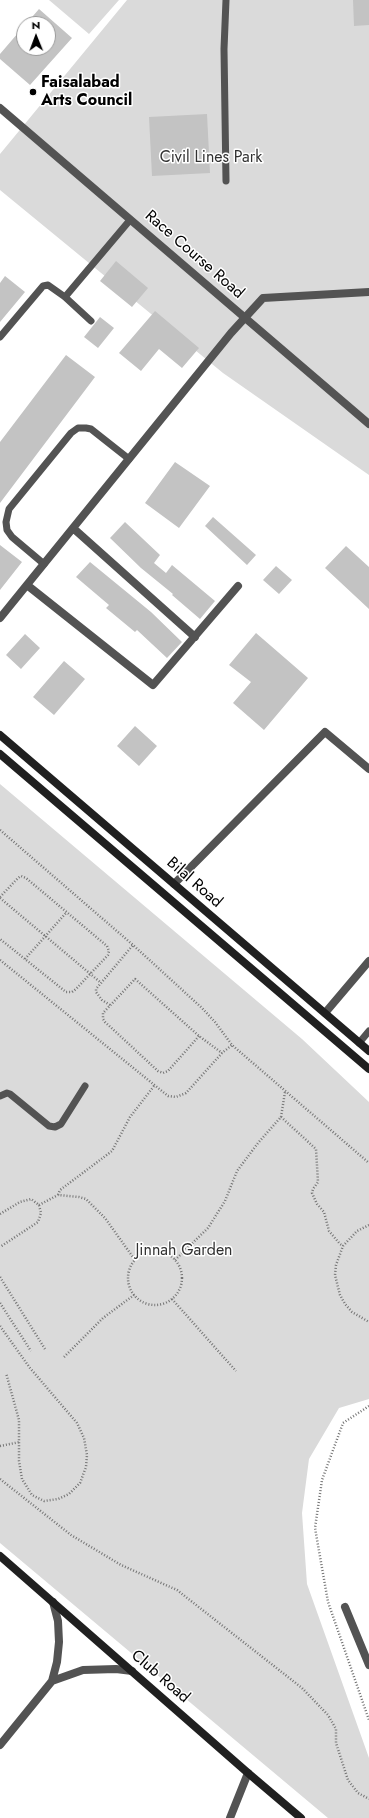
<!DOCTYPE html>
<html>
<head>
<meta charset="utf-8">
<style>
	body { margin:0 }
	#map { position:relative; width:369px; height:1818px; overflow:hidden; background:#fff; font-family:Jost,sans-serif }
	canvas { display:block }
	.north { position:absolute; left:16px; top:16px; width:40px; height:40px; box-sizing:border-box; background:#fff; border:1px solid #999; border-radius:50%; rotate:359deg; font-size:11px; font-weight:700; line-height:16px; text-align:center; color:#000 }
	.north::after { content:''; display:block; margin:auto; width:14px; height:18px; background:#000; clip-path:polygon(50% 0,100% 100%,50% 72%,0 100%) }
</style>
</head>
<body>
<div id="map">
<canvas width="369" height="1818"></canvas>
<div class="north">N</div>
</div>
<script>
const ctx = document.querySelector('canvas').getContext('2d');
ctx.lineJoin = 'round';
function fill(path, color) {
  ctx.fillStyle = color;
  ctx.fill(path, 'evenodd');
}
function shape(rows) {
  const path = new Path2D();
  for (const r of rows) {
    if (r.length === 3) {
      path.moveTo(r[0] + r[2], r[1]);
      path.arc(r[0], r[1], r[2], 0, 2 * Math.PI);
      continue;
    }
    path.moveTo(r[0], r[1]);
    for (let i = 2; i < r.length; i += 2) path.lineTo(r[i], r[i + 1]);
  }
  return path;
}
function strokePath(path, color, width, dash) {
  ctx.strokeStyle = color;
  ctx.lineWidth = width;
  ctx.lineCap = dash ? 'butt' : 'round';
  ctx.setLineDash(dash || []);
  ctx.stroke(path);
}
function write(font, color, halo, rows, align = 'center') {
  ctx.font = font + ' Jost,sans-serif';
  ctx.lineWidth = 3;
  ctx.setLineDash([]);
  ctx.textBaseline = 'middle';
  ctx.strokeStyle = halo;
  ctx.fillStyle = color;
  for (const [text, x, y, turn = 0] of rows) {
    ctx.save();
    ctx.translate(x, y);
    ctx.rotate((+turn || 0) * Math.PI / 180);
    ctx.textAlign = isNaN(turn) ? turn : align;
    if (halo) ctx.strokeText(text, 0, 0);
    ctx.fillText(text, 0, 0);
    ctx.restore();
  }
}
const green = shape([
	[49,0,119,0,89,34],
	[127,0,369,0,369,475,223,373,0,190,0,154],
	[0,784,302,1039,369,1102,369,1399,339,1408,309,1459,302,1513,307,1584,369,1758,369,1818,328,1818,0,1543]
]);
const building = shape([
	[353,0,369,0,369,25,354,26],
	[39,9,72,38,30,85,0,59,0,54,24,26,24,48,48,48,48,24,26,24],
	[207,114,210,173,152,176,149,117],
	[116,261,148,288,132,307,100,281],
	[5,276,25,292,0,322,0,283],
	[155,311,199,348,182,368,159,349,141,371,119,353],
	[100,317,114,328,98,348,84,337],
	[66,355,95,377,0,503,0,442],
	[175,462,210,486,179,528,145,503],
	[213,517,256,555,247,565,205,526],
	[125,522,160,555,154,563,166,573,172,565,215,601,200,619,172,595,173,594,141,568,110,538],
	[0,545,22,562,0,590],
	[346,546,369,567,369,609,325,568],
	[90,562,151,612,182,642,167,658,137,630,135,632,106,608,109,605,76,577],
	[276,566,292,580,279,594,263,580],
	[256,633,308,678,264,730,233,703,251,682,229,665],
	[25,634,40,648,21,669,6,655],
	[64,661,85,679,54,715,33,697],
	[135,726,157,746,139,766,117,746]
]);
const path = shape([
	[0,830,133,945,202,1008,215,1022,232,1045,369,1163],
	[0,897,18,878,21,876,26,878,107,946,109,951,108,955,76,989,72,992,66,992,0,939],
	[0,898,100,982],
	[25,959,66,913],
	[0,960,168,1096,176,1097,186,1093,222,1053,232,1045],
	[110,1005,102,1000,96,992,96,989,133,945],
	[199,1036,168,1071,163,1073,158,1071,105,1022,103,1019,103,1013,135,979,199,1036,222,1053],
	[281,1117,316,1149,318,1182,313,1189,312,1193,317,1204,324,1212,329,1231,340,1244,343,1246],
	[58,1195,60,1190,112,1151,130,1117,154,1086],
	[39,1205,58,1195,79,1197,86,1199,105,1218,135,1260],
	[0,1214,20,1202,31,1199,39,1205,41,1213,38,1222,0,1247],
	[369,1225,357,1231,343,1246,336,1265,335,1275,340,1295,345,1304,352,1312,369,1322],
	[155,1278,27],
	[175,1260,208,1228,225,1201,237,1171,258,1143,281,1117,285,1092],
	[0,1277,45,1349],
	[172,1299,236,1371],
	[0,1303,31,1351],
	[0,1326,30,1368,77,1423,84,1438,87,1455,86,1467,80,1483,69,1494,58,1499,44,1501,32,1495,22,1479,19,1461,19,1420,6,1373],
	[64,1357,103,1318,134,1295],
	[369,1406,343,1423,322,1480,315,1528,328,1602,369,1720],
	[0,1446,20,1442],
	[0,1479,71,1535,121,1565,177,1590,302,1688,328,1715,336,1729,336,1743,348,1780,358,1793,369,1799]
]);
const service = shape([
	[226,181,224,49,226,0],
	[65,297,130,220],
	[0,337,43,286,48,285,65,297,91,321],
	[44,564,12,537,7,530,6,522,9,509,71,433,78,428,86,428,91,429,129,459],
	[359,1043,369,1031],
	[0,1096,7,1093,10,1094,49,1126,55,1127,61,1124,85,1086]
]);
const minor = shape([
	[73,528,195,637],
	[27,585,153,685,238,586],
	[0,618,231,333,263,298,369,292],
	[174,884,325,732,369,769],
	[325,1013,369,961],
	[345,1607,369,1665],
	[52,1681,83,1670,116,1669,132,1671],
	[0,1745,52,1681,57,1662,59,1642,58,1621,53,1602],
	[230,1818,248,1773]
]);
const tertiary = shape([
	[0,108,369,424]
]);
const secondary = shape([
	[0,735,369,1051],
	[0,754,369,1069],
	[0,1556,248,1773,301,1818]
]);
const markers = [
	[33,92,4,"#000"]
];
const poiNames = [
	["Faisalabad",41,83],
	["Arts Council",41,101]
];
const parkNames = [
	["Civil Lines Park",211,158],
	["Jinnah Garden",184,1251]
];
const streetNames = [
	["Race Course Road",194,255,41],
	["Bilal Road",194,883,41],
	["Club Road",160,1677,41]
];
fill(green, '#dadada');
fill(building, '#c3c3c3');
strokePath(path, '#757575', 2.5, [1, 2]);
strokePath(service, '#535353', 7);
strokePath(minor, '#535353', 8);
strokePath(tertiary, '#535353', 8);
strokePath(secondary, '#202020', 8);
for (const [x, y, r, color] of markers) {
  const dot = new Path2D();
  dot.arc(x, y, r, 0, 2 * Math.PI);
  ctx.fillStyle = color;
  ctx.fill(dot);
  strokePath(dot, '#fff', 1.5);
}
write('bold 16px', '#000', '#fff', poiNames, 'left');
write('16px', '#313131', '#fff', parkNames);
write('16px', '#000', '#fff', streetNames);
</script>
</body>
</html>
